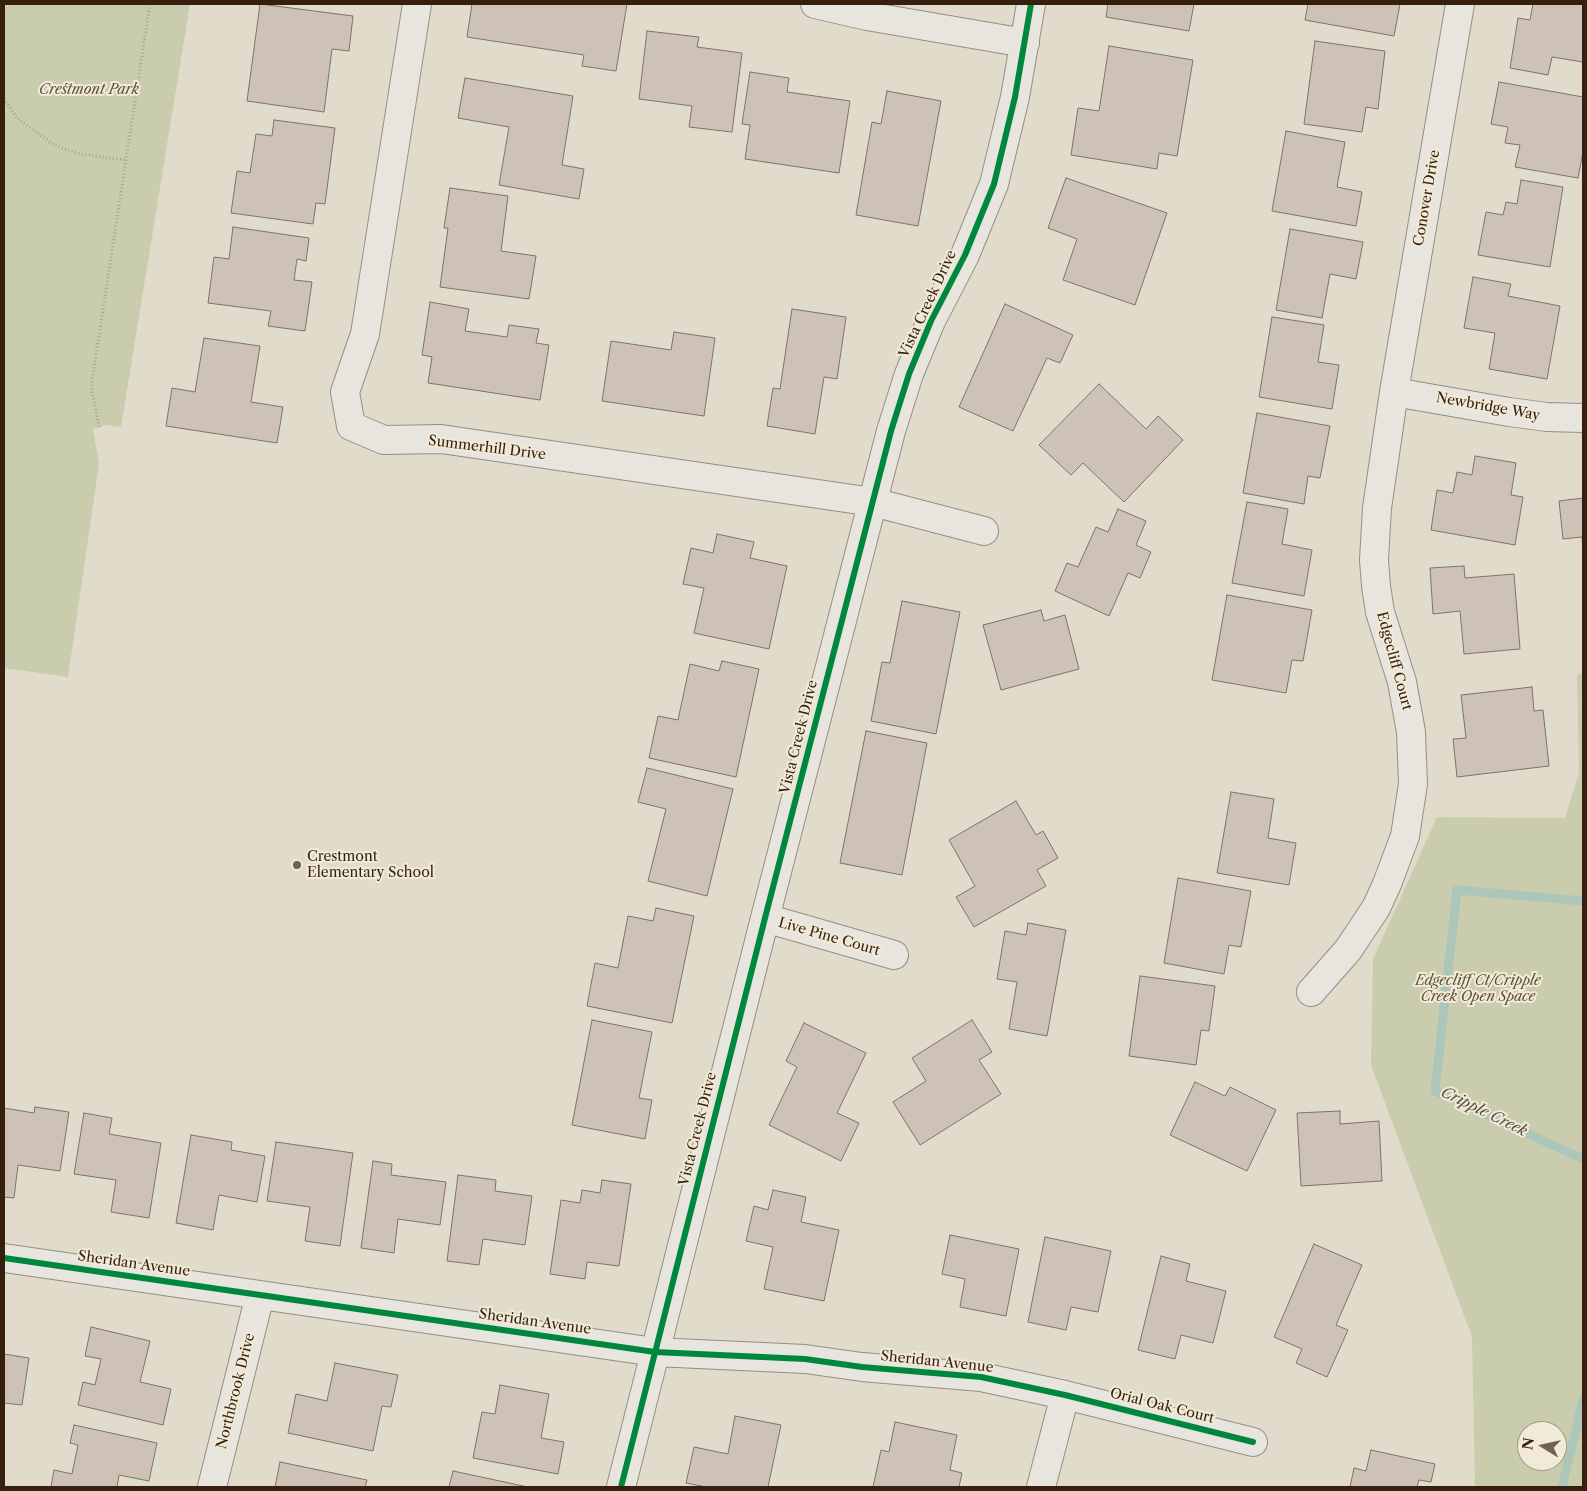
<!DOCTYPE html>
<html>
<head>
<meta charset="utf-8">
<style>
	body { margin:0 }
	#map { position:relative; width:1587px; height:1491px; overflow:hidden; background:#e1dbcc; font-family:"Libre Caslon Text",serif }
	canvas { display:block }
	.frame { position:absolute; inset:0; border:5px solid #361f0c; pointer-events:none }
	.north { position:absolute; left:1517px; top:1421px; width:50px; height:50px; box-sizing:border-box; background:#f1ead9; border:1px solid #a69987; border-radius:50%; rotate:279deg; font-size:14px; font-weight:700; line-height:20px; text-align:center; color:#361f0c }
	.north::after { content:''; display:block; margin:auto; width:18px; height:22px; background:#72614f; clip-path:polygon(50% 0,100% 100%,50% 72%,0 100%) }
</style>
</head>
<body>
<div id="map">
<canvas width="1587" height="1491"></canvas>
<div class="frame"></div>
<div class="north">N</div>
</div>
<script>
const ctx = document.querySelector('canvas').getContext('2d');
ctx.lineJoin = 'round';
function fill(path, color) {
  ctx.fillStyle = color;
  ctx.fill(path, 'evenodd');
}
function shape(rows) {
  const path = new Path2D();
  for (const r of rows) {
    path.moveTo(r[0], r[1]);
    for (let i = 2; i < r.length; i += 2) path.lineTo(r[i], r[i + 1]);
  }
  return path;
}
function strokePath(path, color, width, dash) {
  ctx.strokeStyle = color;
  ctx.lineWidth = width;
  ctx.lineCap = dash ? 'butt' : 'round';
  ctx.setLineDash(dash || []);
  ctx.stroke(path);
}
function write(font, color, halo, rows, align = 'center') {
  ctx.font = font + ' "Libre Caslon Text",serif';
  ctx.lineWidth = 4;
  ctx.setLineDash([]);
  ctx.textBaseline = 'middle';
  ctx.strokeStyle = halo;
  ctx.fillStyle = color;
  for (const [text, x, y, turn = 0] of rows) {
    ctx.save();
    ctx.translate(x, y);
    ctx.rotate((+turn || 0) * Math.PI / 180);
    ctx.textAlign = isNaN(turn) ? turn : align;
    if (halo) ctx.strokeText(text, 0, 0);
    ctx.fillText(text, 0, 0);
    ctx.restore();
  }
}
const green = shape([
	[4,4,190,4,121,427,106,425,93,429,99,464,68,677,4,668],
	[1583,673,1583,1487,1475,1487,1472,1337,1371,1065,1373,959,1437,817,1565,818,1579,772,1577,675],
	[1527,1431,1557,1431,1557,1461,1527,1461]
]);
const stream = shape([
	[1583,901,1457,890,1435,1091,1583,1159],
	[1562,1487,1583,1400]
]);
const building = shape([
	[260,4,353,16,349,51,332,49,324,112,247,101,260,4],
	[472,4,627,4,616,71,582,66,584,55,467,37,472,4],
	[1108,4,1194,4,1189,31,1106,17,1108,4],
	[1308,4,1400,4,1394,36,1305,20,1308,4],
	[1533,4,1583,4,1583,62,1552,57,1548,75,1510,68,1518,18,1530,20,1533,4],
	[647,31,699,37,697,47,742,53,732,132,689,127,692,106,639,99,647,31],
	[1315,41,1385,51,1378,109,1366,107,1362,132,1304,124,1315,41],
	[1109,46,1193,60,1177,156,1159,153,1157,169,1071,155,1078,108,1099,111,1109,46],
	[750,72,789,78,787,92,850,101,839,173,745,159,750,125,742,124,750,72],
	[465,78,573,96,562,165,584,169,579,199,499,185,509,127,458,118,465,78],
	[1499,82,1583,97,1583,152,1578,178,1515,167,1520,145,1505,143,1508,127,1491,124,1499,82],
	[887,91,941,101,918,226,856,215,872,122,881,124,887,91],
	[274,120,335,128,325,204,316,203,313,224,231,213,237,171,250,173,256,134,272,136,274,120],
	[1286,131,1345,142,1337,187,1362,192,1356,226,1272,211,1286,131],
	[1066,178,1167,213,1135,305,1063,280,1077,239,1048,228,1066,178],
	[1521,180,1563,187,1550,267,1478,255,1486,212,1503,215,1506,202,1517,204,1521,180],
	[450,188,508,196,501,251,536,256,529,299,440,287,448,228,444,228,450,188],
	[233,227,309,238,306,261,297,259,294,280,312,282,305,331,268,326,271,311,208,303,214,257,229,259,233,227],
	[1290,229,1363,242,1356,279,1330,274,1322,318,1276,310,1290,229],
	[1473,277,1511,284,1508,296,1560,306,1547,379,1489,369,1495,333,1464,328,1473,277],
	[430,302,469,309,465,331,507,337,509,325,539,329,536,343,549,345,540,400,428,383,432,357,422,355,430,302],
	[1005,304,1073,335,1060,363,1047,358,1013,431,959,407,1005,304],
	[792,309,846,317,837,379,824,377,815,434,767,426,773,388,780,389,792,309],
	[1272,317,1324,325,1318,362,1339,365,1332,409,1259,397,1272,317],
	[674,332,715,338,704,416,602,401,611,341,671,350,674,332],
	[204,338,260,346,251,402,283,407,277,443,166,426,172,388,195,392,204,338],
	[1099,384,1146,429,1158,416,1183,440,1124,502,1083,463,1071,475,1039,445,1099,384],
	[1257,413,1330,426,1320,478,1308,476,1304,504,1243,493,1257,413],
	[1475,456,1516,463,1511,495,1523,497,1515,545,1431,530,1437,490,1453,493,1457,472,1472,475,1475,456],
	[1583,498,1583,551,1582,537,1563,539,1559,501,1583,498],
	[1247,502,1288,509,1282,544,1312,550,1304,596,1232,583,1247,502],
	[1118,509,1146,521,1136,545,1151,552,1140,578,1128,573,1109,616,1055,591,1067,563,1078,567,1096,527,1108,532,1118,509],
	[717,534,754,542,750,558,787,566,769,649,694,633,704,588,683,584,691,548,713,553,717,534],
	[1464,566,1465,578,1514,574,1520,649,1464,654,1460,611,1433,614,1430,568,1464,566],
	[1227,595,1312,610,1303,661,1292,660,1286,693,1212,680,1227,595],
	[902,601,960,612,936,734,871,721,882,662,890,663,902,601],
	[1041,610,1044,621,1065,615,1079,669,1001,690,983,625,1041,610],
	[722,661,759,669,736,777,649,758,658,716,678,720,690,664,719,671,722,661],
	[1532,687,1534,711,1543,710,1549,766,1457,777,1453,739,1466,738,1461,695,1532,687],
	[866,731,927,743,902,875,840,863,866,731],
	[647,768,733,789,707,896,648,881,666,809,638,802,647,768],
	[1231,792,1274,799,1268,838,1296,843,1289,885,1217,873,1231,792],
	[1016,801,1036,835,1043,831,1058,858,1037,870,1046,886,974,927,956,897,975,886,949,840,1016,801],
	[1178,878,1251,891,1241,947,1229,945,1224,974,1164,963,1178,878],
	[656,908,694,916,672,1023,587,1006,595,963,618,968,628,916,653,921,656,908],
	[1028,923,1066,930,1047,1036,1009,1029,1017,982,997,979,1005,931,1026,935,1028,923],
	[1140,976,1215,986,1209,1031,1201,1030,1196,1065,1129,1056,1140,976],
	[592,1020,652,1032,639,1098,652,1100,645,1139,572,1125,592,1020],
	[972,1020,992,1052,979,1060,1001,1094,920,1145,893,1102,926,1081,912,1058,972,1020],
	[804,1023,866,1053,837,1113,859,1123,841,1161,769,1125,797,1067,786,1061,804,1023],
	[1195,1082,1225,1096,1230,1087,1276,1110,1247,1171,1170,1135,1195,1082],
	[35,1107,69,1112,60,1171,18,1165,14,1198,4,1197,4,1108,34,1113,35,1107],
	[1340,1111,1340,1124,1379,1121,1382,1181,1301,1186,1297,1113,1340,1111],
	[84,1113,112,1118,109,1134,161,1143,149,1218,111,1212,116,1180,74,1174,84,1113],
	[191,1135,232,1142,231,1150,265,1156,257,1202,219,1195,213,1230,176,1223,191,1135],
	[276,1142,353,1153,340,1246,305,1241,310,1207,267,1201,276,1142],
	[373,1161,392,1164,391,1175,446,1182,440,1225,398,1219,394,1253,361,1248,373,1161],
	[458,1175,496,1180,495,1191,532,1196,525,1245,483,1239,479,1265,447,1261,458,1175],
	[602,1180,631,1184,619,1266,587,1262,585,1279,550,1274,561,1200,580,1203,582,1190,600,1193,602,1180],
	[773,1190,806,1197,801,1222,839,1230,824,1301,764,1289,773,1247,746,1241,754,1206,768,1210,773,1190],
	[950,1235,1019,1249,1006,1316,960,1307,965,1279,942,1274,950,1235],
	[1045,1237,1111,1251,1098,1312,1071,1307,1066,1330,1028,1322,1045,1237],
	[1314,1244,1362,1265,1336,1325,1348,1330,1327,1377,1296,1363,1302,1349,1274,1337,1314,1244],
	[1161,1256,1190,1264,1186,1281,1226,1291,1213,1343,1181,1335,1175,1359,1138,1350,1161,1256],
	[91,1327,150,1341,140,1382,171,1389,163,1425,78,1405,83,1382,95,1385,101,1359,85,1356,91,1327],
	[4,1354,29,1358,22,1405,4,1403,4,1354],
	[335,1363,398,1375,391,1407,382,1406,373,1451,288,1433,296,1394,327,1401,335,1363],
	[500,1385,549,1394,541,1438,564,1442,558,1474,473,1458,482,1412,495,1414,500,1385],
	[735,1416,781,1425,768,1487,706,1487,686,1483,694,1447,728,1454,735,1416],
	[895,1422,957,1435,950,1470,962,1473,959,1487,873,1487,881,1450,889,1452,895,1422],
	[74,1425,157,1443,149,1481,119,1475,117,1487,51,1487,54,1470,72,1474,78,1445,70,1443,74,1425],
	[1371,1450,1435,1464,1431,1482,1419,1480,1417,1487,1350,1487,1354,1468,1366,1471,1371,1450],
	[280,1462,367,1480,365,1487,275,1487,280,1462],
	[453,1471,528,1487,449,1487,453,1471]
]);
const path = shape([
	[4,99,17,118,50,142,64,149,80,154,126,160],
	[99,427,92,391,92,381,150,4]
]);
const minor = shape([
	[417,4,365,334,345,392,351,426,384,440,441,439,873,502,984,531],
	[815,4,867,16,1025,43],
	[1394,392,1509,412,1547,417,1583,418],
	[765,918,894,955],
	[1311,992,1348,950,1376,908,1387,884,1405,836,1413,784,1411,732,1402,682,1380,612,1376,586,1374,560,1377,508,1394,392,1460,4],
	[4,1258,655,1352,805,1359,862,1367,981,1377,1065,1395,1253,1442],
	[212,1487,260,1295],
	[621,1487,765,918,891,431,909,374,931,321,965,255,994,184,1015,97,1031,4],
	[1041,1487,1065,1395]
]);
const cycleway = shape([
	[4,1258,655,1352,805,1359,862,1367,981,1377,1065,1395,1253,1442],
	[621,1487,765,918,891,431,909,374,931,321,965,255,994,184,1015,97,1031,4]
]);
const markers = [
	[297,865,5,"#72614f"]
];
const parkNames = [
	["Crestmont Park",89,90],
	["Edgecliff Ct/Cripple",1478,981],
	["Creek Open Space",1478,997]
];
const streetNames = [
	["Conover Drive",1427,198,-80],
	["Vista Creek Drive",928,304,-65],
	["Newbridge Way",1488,407,10],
	["Summerhill Drive",487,448,7],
	["Edgecliff Court",1394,661,75],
	["Vista Creek Drive",799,737,-76],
	["Live Pine Court",829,937,16],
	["Vista Creek Drive",698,1129,-76],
	["Sheridan Avenue",134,1264,8],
	["Sheridan Avenue",535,1322,8],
	["Sheridan Avenue",937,1362,6],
	["Northbrook Drive",236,1391,-76],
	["Orial Oak Court",1162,1406,14]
];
const poiNames = [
	["Crestmont",307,857],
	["Elementary School",307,873]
];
const waterNames = [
	["Cripple Creek",1484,1112,26]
];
fill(green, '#c9cdad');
strokePath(stream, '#adc6ba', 9);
fill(building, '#cec2b6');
strokePath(building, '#7b746a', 1);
strokePath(minor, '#958e83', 30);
strokePath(path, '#a6a19a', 3, [1, 2.5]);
strokePath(minor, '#e8e5de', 28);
strokePath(cycleway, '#00873e', 6);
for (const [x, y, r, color] of markers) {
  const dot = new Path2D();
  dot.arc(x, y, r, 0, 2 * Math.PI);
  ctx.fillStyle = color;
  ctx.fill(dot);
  strokePath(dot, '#f1ead9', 2);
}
write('italic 14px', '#5c5035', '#f1ead9', parkNames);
write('14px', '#361f0c', '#f1ead9', streetNames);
write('14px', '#361f0c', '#f1ead9', poiNames, 'left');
write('italic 15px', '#534e3e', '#f1ead9', waterNames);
</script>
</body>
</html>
